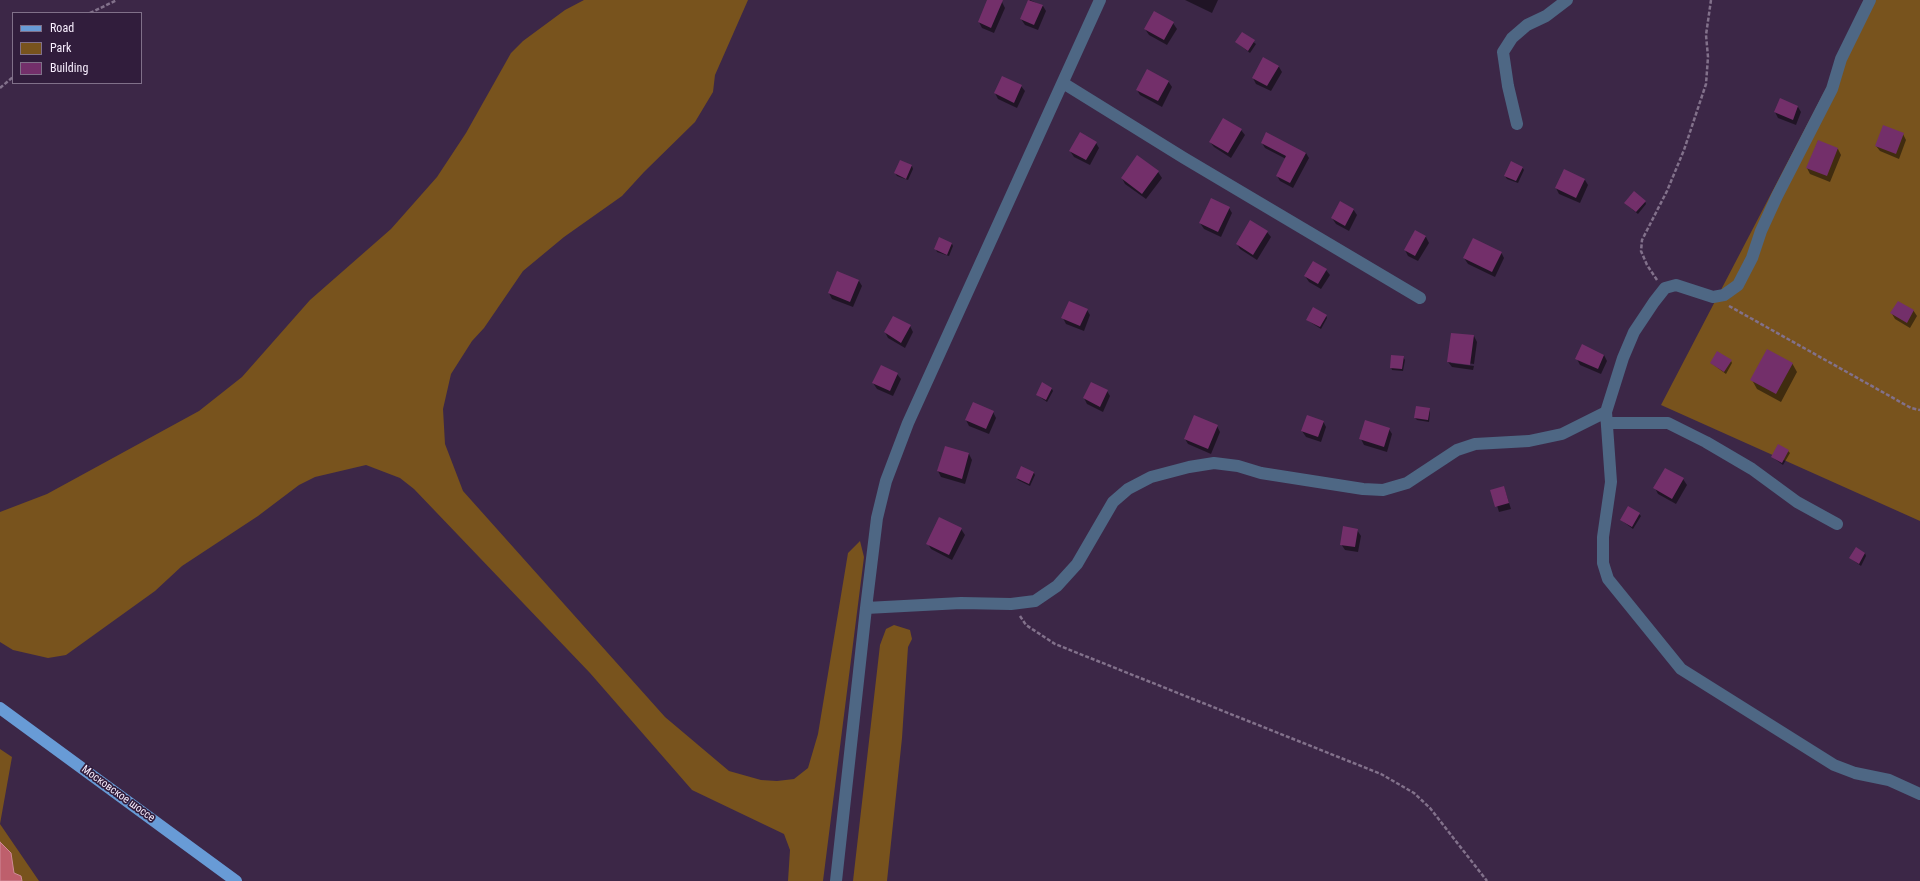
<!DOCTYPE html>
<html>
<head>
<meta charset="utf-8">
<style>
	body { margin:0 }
	#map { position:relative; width:1920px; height:881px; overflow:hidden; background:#3c2747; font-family:"Roboto Condensed",sans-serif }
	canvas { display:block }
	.legend { position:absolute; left:12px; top:12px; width:130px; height:72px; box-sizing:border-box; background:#311d3c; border:1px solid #807089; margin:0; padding:5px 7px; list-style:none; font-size:12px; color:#f7edfd }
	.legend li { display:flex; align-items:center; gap:8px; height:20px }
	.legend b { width:20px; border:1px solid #807089 }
</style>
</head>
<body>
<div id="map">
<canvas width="1920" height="881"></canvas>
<ul class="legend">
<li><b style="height:5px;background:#689bd6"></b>Road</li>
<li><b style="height:11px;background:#78531d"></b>Park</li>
<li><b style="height:11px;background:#732f6a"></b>Building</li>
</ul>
</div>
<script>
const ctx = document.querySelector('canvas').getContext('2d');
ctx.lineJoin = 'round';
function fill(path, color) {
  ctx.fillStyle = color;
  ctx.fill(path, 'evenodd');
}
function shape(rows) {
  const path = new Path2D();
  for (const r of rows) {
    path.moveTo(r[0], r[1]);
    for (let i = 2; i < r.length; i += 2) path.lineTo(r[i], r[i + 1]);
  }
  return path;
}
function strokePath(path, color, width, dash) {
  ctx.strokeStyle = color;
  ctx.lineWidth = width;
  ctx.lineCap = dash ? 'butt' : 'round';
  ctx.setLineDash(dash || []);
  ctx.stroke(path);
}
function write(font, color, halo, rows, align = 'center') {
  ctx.font = font + ' "Roboto Condensed",sans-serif';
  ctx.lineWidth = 3.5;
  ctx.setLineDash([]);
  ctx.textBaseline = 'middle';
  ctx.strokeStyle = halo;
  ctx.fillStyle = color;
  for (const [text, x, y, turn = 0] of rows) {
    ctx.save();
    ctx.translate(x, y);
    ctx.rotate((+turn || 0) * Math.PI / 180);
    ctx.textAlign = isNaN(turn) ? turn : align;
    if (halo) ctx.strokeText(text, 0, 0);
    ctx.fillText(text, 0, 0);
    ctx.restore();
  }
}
const green = shape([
	[584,0,748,0,715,75,713,92,695,122,644,172,622,196,564,237,523,271,484,328,472,341,451,374,443,409,445,444,463,491,665,717,729,771,761,780,777,781,794,779,808,768,818,734,848,553,860,541,864,557,823,881,788,881,790,850,784,834,692,790,590,673,414,489,400,478,366,465,315,477,299,485,258,516,182,566,155,591,66,655,48,658,13,650,0,642,0,512,47,494,199,411,242,377,310,300,391,229,437,177,466,133,511,53,523,41,565,10],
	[1872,0,1920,0,1920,521,1661,405],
	[894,625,910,630,912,639,908,647,902,738,887,881,853,881,880,645,886,629],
	[0,749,12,757,0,824,39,881,0,881]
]);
const water = shape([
	[0,842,11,853,14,873,21,876,22,881,0,881,0,842]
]);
const shadow = shape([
	[988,0,996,0,1002,2,1005,8,994,33,982,28,979,22],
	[1030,0,1043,6,1046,11,1038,30,1025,25,1021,19],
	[1185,0,1218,0,1212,13],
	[1173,23,1177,29,1167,45,1149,35,1145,29],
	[1242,33,1256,44,1250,53,1236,42],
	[1263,59,1279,67,1282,72,1271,91,1256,84,1253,78],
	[1168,81,1172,87,1162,107,1140,95,1137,90],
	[1021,86,1025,91,1017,108,998,99,995,93],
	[1798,107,1801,112,1796,125,1778,118,1775,112],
	[1241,130,1245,135,1231,158,1214,147,1210,142],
	[1903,134,1906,140,1899,159,1880,151,1876,146],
	[1818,141,1838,149,1841,155,1830,182,1810,174,1807,168],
	[1096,143,1099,148,1090,165,1074,157,1070,151],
	[1262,143,1306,153,1309,158,1293,188,1280,181,1277,176,1286,159,1265,148],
	[901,161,912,166,913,169,908,180,897,176,895,173],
	[1522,167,1524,170,1518,183,1507,179,1505,176],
	[1158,172,1162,178,1146,199,1125,184,1122,178],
	[1585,180,1588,185,1580,203,1559,194,1556,188],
	[1645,201,1646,204,1638,214,1627,205],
	[1229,208,1232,213,1221,237,1204,229,1200,223],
	[1353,209,1357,215,1349,231,1336,224,1332,218],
	[1415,231,1426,237,1429,243,1418,261,1408,256,1405,250],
	[1267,232,1271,237,1257,260,1240,249,1237,244],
	[952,244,953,246,949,256,937,252,936,249],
	[1501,252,1504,258,1495,277,1468,264,1464,258],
	[1326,270,1330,275,1321,289,1309,282,1305,276],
	[859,281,862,286,853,307,832,299,829,293],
	[1087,310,1090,315,1084,331,1066,324,1063,318],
	[1913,310,1917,316,1910,328,1895,319,1892,314],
	[1326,315,1327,318,1321,329,1307,320],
	[910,326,913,332,905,348,888,338,885,332],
	[1474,336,1477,342,1474,364,1451,361,1451,363,1474,366,1473,370,1452,367,1448,362],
	[1604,355,1607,361,1601,374,1580,365,1577,359],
	[1403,357,1405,360,1403,371,1392,370,1391,367],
	[1731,361,1732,363,1726,374,1711,363],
	[1792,363,1797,372,1781,402,1757,389,1752,380],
	[897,374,901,379,893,396,877,389,873,383],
	[1052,389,1053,391,1047,402,1037,395],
	[1107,391,1110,396,1103,412,1087,404,1084,398],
	[1429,409,1430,412,1429,422,1417,420,1415,418],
	[993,412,996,418,989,434,969,426,966,420],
	[1323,421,1326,427,1321,442,1306,437,1302,431],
	[1217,426,1220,432,1211,454,1188,444,1185,439],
	[1389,429,1392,434,1387,452,1364,445,1361,439],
	[945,447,969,454,972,460,965,484,941,477,938,471],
	[1788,451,1790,453,1783,465,1772,457],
	[1666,469,1683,479,1687,485,1676,504,1658,494,1655,488],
	[1034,473,1035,475,1030,486,1018,480,1017,478],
	[1504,487,1511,509,1499,512,1492,490],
	[1639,514,1641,516,1633,529,1621,520],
	[961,529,965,535,952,560,931,549,928,544],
	[1357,530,1361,536,1358,552,1345,550,1341,544],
	[1865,553,1866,556,1861,566,1850,558]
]);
const building = shape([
	[987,0,1003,0,991,28,978,22],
	[1028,0,1043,5,1034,25,1020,19],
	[1154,11,1174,22,1164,40,1144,29],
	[1242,32,1255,40,1248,51,1235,42],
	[1263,57,1279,66,1267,86,1252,78],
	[1147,69,1169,81,1158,101,1136,90],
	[1002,76,1022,85,1014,103,994,93],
	[1780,98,1798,106,1793,120,1774,112],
	[1223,118,1242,129,1228,153,1209,142],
	[1883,125,1904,133,1896,154,1875,146],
	[1080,132,1097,142,1086,160,1069,151],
	[1266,132,1306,153,1290,183,1276,176,1286,156,1261,143],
	[1818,140,1838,148,1827,176,1806,168],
	[1137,155,1159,171,1142,194,1121,178],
	[900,160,912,165,906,179,894,173],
	[1511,161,1523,167,1516,181,1504,176],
	[1564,169,1585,179,1576,198,1555,188],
	[1634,191,1646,201,1636,212,1624,203],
	[1211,198,1230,207,1218,232,1199,223],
	[1340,201,1354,209,1345,226,1331,218],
	[1250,220,1268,231,1253,255,1236,244],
	[1415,230,1426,236,1415,256,1404,250],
	[939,237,952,243,947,255,934,249],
	[1473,238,1502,252,1492,272,1463,258],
	[1313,261,1327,269,1318,284,1304,276],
	[837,271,859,280,850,302,828,293],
	[1069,301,1088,309,1080,326,1061,318],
	[1898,301,1914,310,1907,323,1890,313],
	[1313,307,1327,315,1320,327,1306,320],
	[893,316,911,325,901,343,884,332],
	[1451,333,1474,335,1470,365,1447,362],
	[1582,344,1604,355,1598,369,1575,359],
	[1767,349,1793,363,1776,394,1750,380],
	[1717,351,1732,360,1724,372,1710,363],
	[1391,355,1404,356,1402,369,1390,368],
	[881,365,898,373,890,391,872,383],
	[1042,382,1052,388,1046,400,1036,395],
	[1091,382,1108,390,1100,407,1083,398],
	[973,402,994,411,986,429,965,420],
	[1416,406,1430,408,1428,420,1414,418],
	[1194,415,1218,425,1208,449,1184,439],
	[1307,415,1324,421,1318,437,1301,431],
	[1365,420,1390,428,1384,447,1359,439],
	[1778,444,1789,450,1782,463,1771,457],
	[945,446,969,453,962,479,937,471],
	[1021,466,1034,472,1029,484,1016,478],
	[1665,468,1684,478,1672,499,1653,488],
	[1504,486,1509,503,1495,507,1490,490],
	[1628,506,1640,513,1632,527,1620,520],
	[939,517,962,528,949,555,926,544],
	[1343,526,1358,529,1355,547,1340,545],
	[1856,547,1865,553,1859,564,1849,558]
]);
const path = shape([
	[90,13,117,0],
	[0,88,13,77],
	[1657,280,1647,265,1641,251,1642,240,1667,191,1684,150,1706,84,1708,57,1706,35,1711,0],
	[1729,306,1911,408,1920,410],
	[1020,616,1026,625,1055,644,1381,774,1414,793,1430,808,1487,881]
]);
const minor = shape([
	[1063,83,1184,158,1420,298],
	[1517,124,1508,86,1503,52,1512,38,1527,25,1546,16,1567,0],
	[1606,412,1611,482,1603,537,1603,563,1608,579,1681,669,1834,765,1855,773,1889,780,1920,794],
	[1607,423,1668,423,1706,442,1752,469,1797,502,1837,524],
	[866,608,961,603,1011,604,1035,601,1057,586,1077,564,1113,502,1128,489,1151,477,1189,467,1214,463,1238,466,1261,473,1363,489,1383,490,1407,483,1457,450,1475,444,1529,441,1562,434,1606,412,1623,358,1634,332,1654,302,1665,288,1676,285,1713,297,1724,295,1738,285,1752,258,1761,231,1777,196,1832,89,1841,59,1870,0],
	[836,881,866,608,877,518,886,481,908,423,1100,0]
]);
const major = shape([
	[0,708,236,881]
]);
const streetNames = [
	["Московское шоссе",118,794,36]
];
fill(green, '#78531d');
fill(water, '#be5f6c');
strokePath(water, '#cf8a98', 1);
fill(shadow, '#0007');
fill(building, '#732f6a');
strokePath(path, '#82718b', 2.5, [4, 2]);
strokePath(minor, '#4e6784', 12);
strokePath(major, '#689bd6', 12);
write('11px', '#f7edfd', '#311d3c', streetNames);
</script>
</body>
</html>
